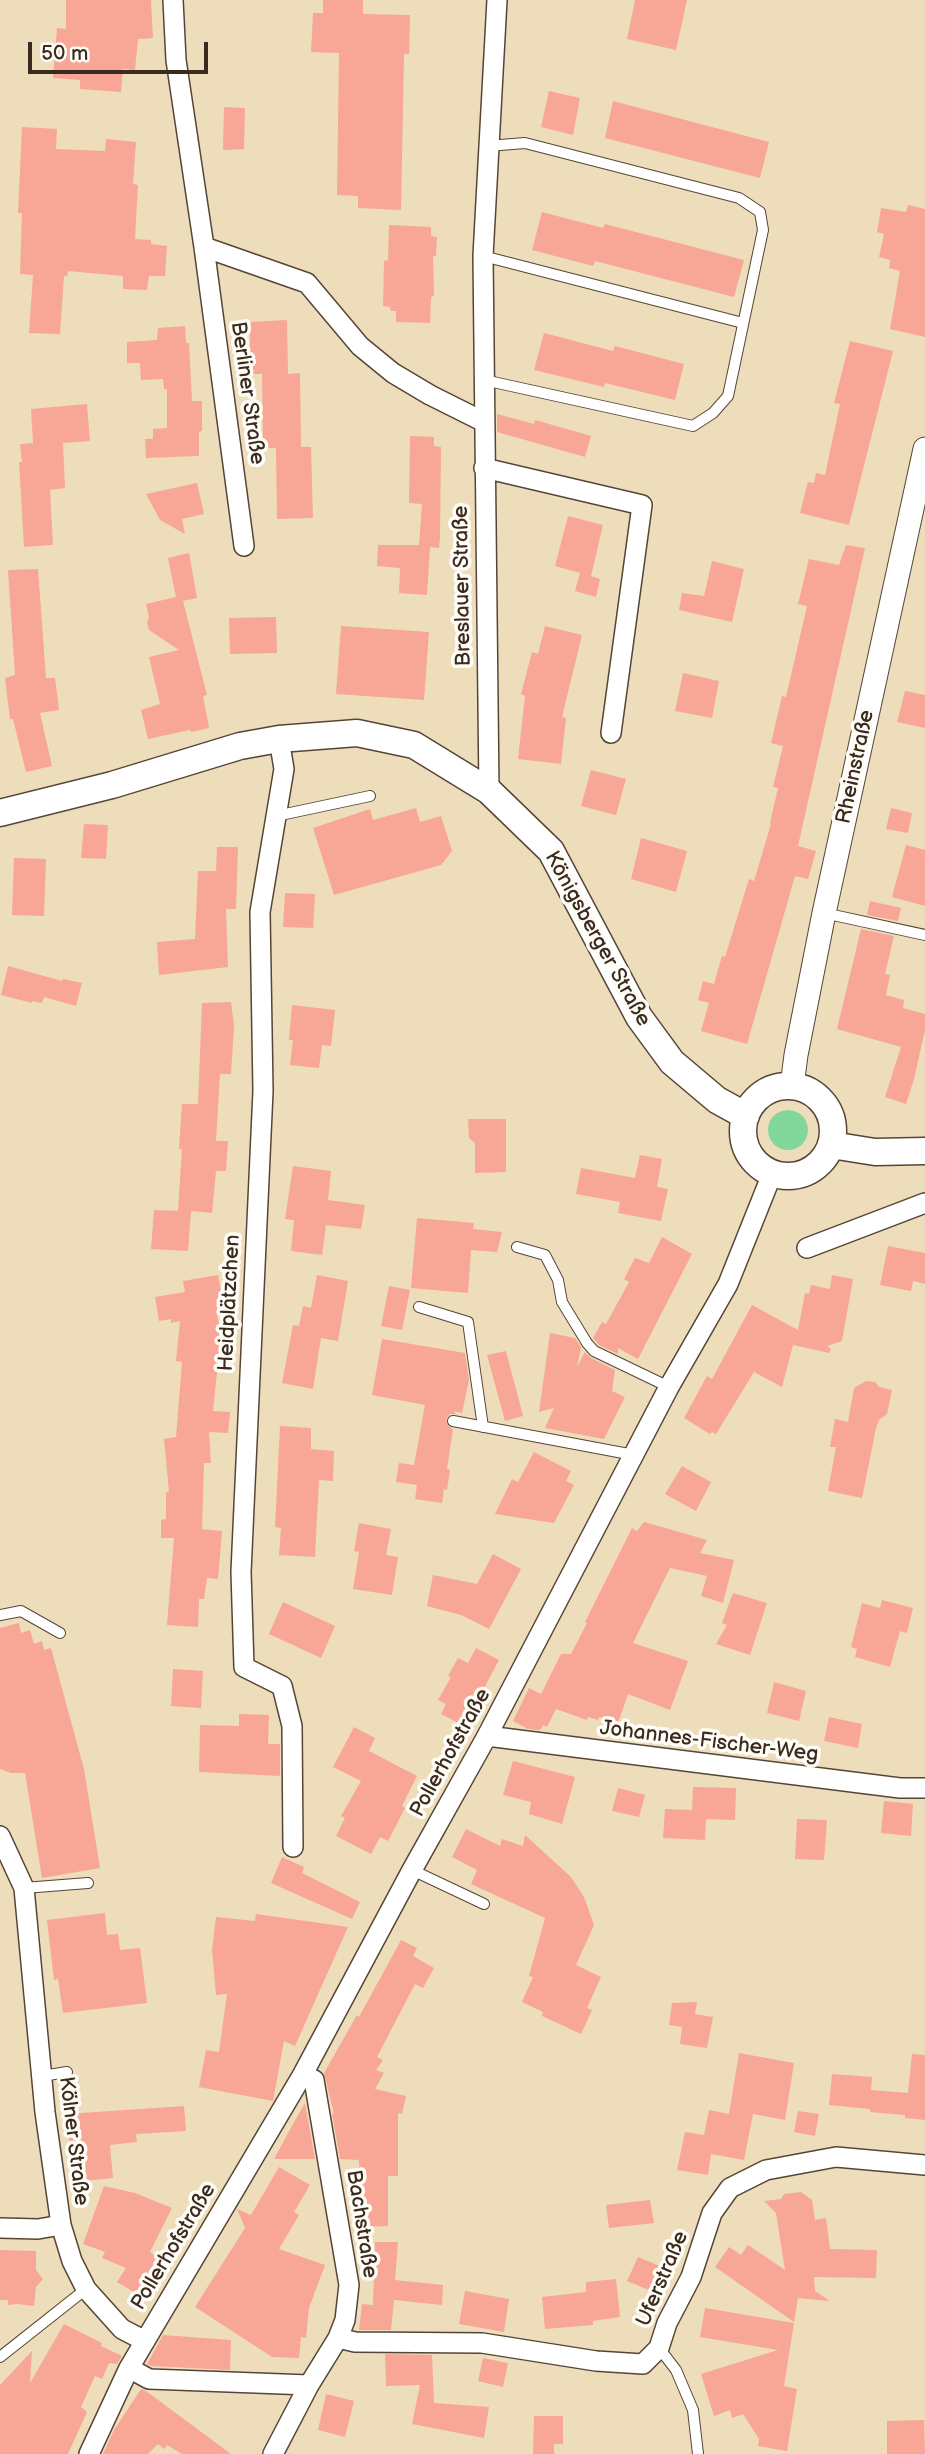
<!DOCTYPE html>
<html>
<head>
<meta charset="utf-8">
<style>
	body { margin:0 }
	#map { position:relative; width:925px; height:2454px; overflow:hidden; background:#edb; font-family:"Balsamiq Sans",sans-serif }
	canvas { display:block }
	.scale { position:absolute; left:28px; top:42px; width:180px; height:32px; box-sizing:border-box; border:4px solid #3b2a1e; border-top:0; padding-left:9px; font-size:21px; line-height:24px; white-space:nowrap; color:#3b2a1e; -webkit-text-stroke:5px #fdfcf7; paint-order:stroke }
</style>
</head>
<body>
<div id="map">
<canvas width="925" height="2454"></canvas>
<div class="scale">50 m</div>
</div>
<script>
const ctx = document.querySelector('canvas').getContext('2d');
ctx.lineJoin = 'round';
function fill(path, color) {
  ctx.fillStyle = color;
  ctx.fill(path, 'evenodd');
}
function shape(rows) {
  const path = new Path2D();
  for (const r of rows) {
    if (r.length === 3) {
      path.moveTo(r[0] + r[2], r[1]);
      path.arc(r[0], r[1], r[2], 0, 2 * Math.PI);
      continue;
    }
    path.moveTo(r[0], r[1]);
    for (let i = 2; i < r.length; i += 2) path.lineTo(r[i], r[i + 1]);
  }
  return path;
}
function strokePath(path, color, width, dash) {
  ctx.strokeStyle = color;
  ctx.lineWidth = width;
  ctx.lineCap = dash ? 'butt' : 'round';
  ctx.setLineDash(dash || []);
  ctx.stroke(path);
}
function write(font, color, halo, rows, align = 'center') {
  ctx.font = font + ' "Balsamiq Sans",sans-serif';
  ctx.lineWidth = 7;
  ctx.setLineDash([]);
  ctx.textBaseline = 'middle';
  ctx.strokeStyle = halo;
  ctx.fillStyle = color;
  for (const [text, x, y, turn = 0] of rows) {
    ctx.save();
    ctx.translate(x, y);
    ctx.rotate((+turn || 0) * Math.PI / 180);
    ctx.textAlign = isNaN(turn) ? turn : align;
    if (halo) ctx.strokeText(text, 0, 0);
    ctx.fillText(text, 0, 0);
    ctx.restore();
  }
}
const green = shape([
	[788,1130,20]
]);
const building = shape([
	[66,0,151,0,153,38,138,39,135,70,123,69,121,92,80,89,80,80,53,78,57,28,66,29],
	[323,0,363,0,363,14,410,15,409,54,404,54,401,210,358,208,358,196,337,195,339,53,311,52,313,13,323,13],
	[635,0,687,0,676,50,627,39],
	[549,91,580,98,573,135,541,127],
	[613,101,769,142,760,178,605,138],
	[224,107,245,108,244,149,223,150],
	[22,127,57,129,56,149,105,151,106,139,136,142,133,184,138,185,135,239,151,240,151,244,167,246,165,276,149,276,147,290,123,289,123,276,68,271,67,276,64,276,60,334,29,333,33,275,20,274,22,213,18,213],
	[908,205,925,209,925,337,890,329,900,271,889,268,890,260,879,257,884,234,877,232,881,208,906,212],
	[542,212,603,228,605,224,744,260,734,297,595,261,593,266,532,250],
	[389,225,431,227,431,236,437,237,436,256,433,256,434,296,431,297,430,323,396,322,396,311,391,311,390,307,383,306,384,261,388,260],
	[287,320,288,374,300,373,301,447,311,447,313,518,277,519,276,448,263,448,262,374,250,374,250,322],
	[185,326,186,343,189,343,192,401,202,401,202,431,199,432,199,456,146,458,145,439,153,439,153,429,167,428,167,389,164,389,163,379,141,380,140,363,127,363,127,342,157,340,158,328],
	[544,333,613,351,615,346,684,364,675,400,605,383,604,387,534,370],
	[850,341,893,351,849,525,800,513,808,482,814,483,816,473,825,475,840,404,834,403],
	[87,404,90,441,63,443,65,488,50,490,53,545,24,547,19,462,22,462,20,444,33,443,31,409],
	[497,414,534,424,535,420,591,436,585,457,497,432],
	[410,436,434,437,434,446,441,447,440,538,439,548,430,547,427,595,399,593,400,568,377,566,378,545,419,545,422,504,409,503],
	[197,483,204,514,182,519,185,534,160,520,146,494],
	[568,516,603,525,591,576,600,579,596,597,575,591,580,573,555,566],
	[846,545,865,548,798,846,816,851,808,879,795,876,747,1044,701,1031,709,1003,698,1000,703,981,714,984,722,956,725,957,749,879,754,881,771,824,770,823,778,788,773,787,783,746,771,743,782,696,786,697,807,606,798,604,809,559,839,565],
	[189,553,197,598,183,601,207,695,203,696,209,728,191,732,190,730,148,739,141,710,160,704,149,657,179,650,149,630,147,622,149,618,146,604,176,597,168,558],
	[712,561,744,569,732,622,679,610,682,593,704,596],
	[38,569,46,678,55,678,59,710,40,713,52,766,26,772,13,719,10,719,5,678,15,675,8,570],
	[276,617,277,653,230,654,229,618],
	[341,626,429,632,424,700,336,694],
	[545,626,582,635,562,717,566,718,561,764,518,759,525,696,521,694,532,652,538,654],
	[683,673,719,681,712,718,675,711],
	[905,691,925,695,925,728,897,722],
	[591,770,626,779,616,815,581,806],
	[416,808,420,822,441,816,452,851,441,865,334,895,313,828,370,809,373,820],
	[891,808,912,813,908,833,886,829],
	[84,824,108,825,106,859,81,858],
	[641,838,687,851,676,892,631,879],
	[906,845,925,850,925,906,892,897],
	[217,847,238,847,236,909,226,909,228,967,159,975,157,942,195,939,198,871,216,871],
	[14,858,46,859,44,916,12,915],
	[285,893,315,894,313,928,283,927],
	[870,901,901,908,898,921,867,915],
	[861,929,894,936,885,974,890,975,886,995,904,1000,903,1008,925,1014,925,1030,914,1079,906,1104,885,1097,901,1047,837,1029],
	[8,966,62,981,63,979,82,983,76,1006,44,997,42,1003,32,1001,32,1003,1,995],
	[231,1002,234,1026,231,1074,220,1074,216,1141,228,1141,226,1171,216,1171,212,1213,191,1211,188,1251,151,1249,154,1210,182,1211,178,1211,182,1149,179,1149,182,1104,198,1104,202,1003],
	[292,1005,335,1010,331,1046,322,1045,319,1068,290,1065,293,1040,289,1040],
	[468,1119,506,1119,506,1172,475,1173,475,1143,469,1138],
	[640,1155,662,1159,657,1187,668,1189,661,1221,618,1213,620,1202,576,1194,581,1168,635,1178],
	[293,1166,331,1171,328,1200,365,1205,361,1229,326,1225,322,1255,291,1251,294,1220,285,1219],
	[417,1218,474,1223,473,1229,502,1232,497,1252,471,1250,468,1293,411,1288],
	[662,1237,692,1254,638,1359,618,1348,618,1354,599,1345,593,1338,602,1322,606,1324,629,1282,624,1279,635,1258,649,1263],
	[888,1246,925,1253,925,1284,913,1281,911,1291,880,1285],
	[218,1275,225,1313,217,1314,221,1334,213,1411,230,1412,228,1433,209,1432,211,1463,204,1463,202,1529,222,1531,218,1579,207,1578,204,1599,199,1599,198,1627,167,1625,174,1538,161,1538,161,1520,166,1519,166,1492,169,1492,164,1439,176,1437,182,1362,176,1361,180,1321,171,1323,171,1319,159,1321,155,1297,185,1292,183,1281],
	[317,1275,348,1281,338,1341,321,1338,313,1389,282,1383,293,1325,299,1326,303,1306,311,1308],
	[832,1275,853,1279,842,1341,827,1346,831,1349,829,1353,793,1345,782,1387,754,1372,716,1434,712,1432,710,1434,684,1418,707,1376,712,1379,752,1305,798,1330,805,1293,809,1294,811,1285,830,1289],
	[389,1286,410,1290,402,1330,381,1326],
	[550,1333,575,1338,581,1347,577,1367,585,1352,591,1358,615,1370,612,1391,625,1397,604,1439,545,1428,554,1408,539,1412],
	[382,1339,465,1353,469,1380,462,1413,454,1411,456,1414,450,1414,446,1420,448,1426,453,1429,447,1469,450,1470,447,1490,444,1489,442,1503,415,1499,417,1485,396,1482,399,1463,414,1465,425,1405,372,1395],
	[506,1351,523,1416,505,1421,487,1355],
	[866,1381,875,1382,879,1387,892,1390,887,1414,879,1420,876,1428,862,1498,828,1491,836,1447,830,1447,835,1419,848,1422,854,1388],
	[280,1426,311,1428,311,1449,334,1451,333,1481,319,1480,315,1557,279,1555,281,1528,275,1527],
	[534,1452,571,1471,566,1481,574,1485,554,1523,495,1514,512,1479,518,1482],
	[682,1466,711,1482,696,1511,665,1494],
	[644,1522,707,1540,700,1553,734,1560,723,1603,701,1596,707,1576,670,1568,633,1643,688,1661,670,1710,628,1694,618,1723,599,1717,598,1720,588,1717,587,1720,556,1709,547,1727,543,1725,540,1730,528,1729,513,1721,529,1688,541,1694,561,1654,571,1654,587,1623,585,1622,632,1528,637,1531],
	[359,1523,391,1529,386,1555,398,1557,392,1595,353,1589,359,1552,354,1551],
	[493,1554,521,1569,489,1629,461,1615,427,1606,433,1575,477,1584],
	[733,1593,767,1603,750,1655,716,1644,727,1625,722,1623],
	[882,1600,913,1608,907,1633,900,1631,890,1667,855,1657,857,1649,851,1647,862,1603,880,1608],
	[283,1602,335,1626,321,1658,269,1634],
	[19,1623,21,1633,30,1630,34,1644,42,1641,44,1650,51,1648,84,1769,100,1868,42,1878,25,1773,11,1773,0,1769,0,1628],
	[476,1648,499,1660,464,1726,441,1714,446,1704,438,1700,451,1677,448,1676,458,1658,468,1663],
	[173,1669,203,1671,201,1708,171,1706],
	[774,1682,806,1691,799,1721,767,1713],
	[239,1714,269,1715,268,1744,280,1744,280,1776,199,1772,200,1725,239,1726],
	[829,1717,862,1724,858,1748,824,1741],
	[354,1727,375,1738,369,1751,417,1776,402,1806,405,1808,388,1841,380,1837,371,1854,336,1836,345,1818,341,1816,361,1781,333,1767],
	[513,1761,575,1777,562,1824,529,1814,531,1802,503,1795],
	[693,1787,736,1788,735,1820,706,1819,705,1840,663,1838,665,1809,692,1810],
	[618,1788,645,1795,639,1817,612,1811],
	[884,1801,913,1804,911,1836,881,1833],
	[797,1819,827,1820,824,1860,795,1859],
	[466,1829,500,1846,502,1839,523,1846,525,1835,571,1877,584,1897,594,1925,576,1965,601,1977,587,2008,592,2010,581,2034,542,2016,543,2012,522,2002,533,1977,529,1976,545,1918,471,1884,477,1870,452,1857],
	[282,1857,304,1867,302,1873,360,1902,352,1919,271,1883],
	[105,1913,107,1935,118,1934,120,1950,140,1948,147,2003,63,2013,58,1979,54,1980,47,1920],
	[256,1914,348,1927,295,2046,284,2041,273,2101,199,2087,206,2050,219,2052,227,1994,216,1995,212,1950,216,1917,255,1921],
	[401,1940,417,1948,413,1956,434,1968,423,1988,415,1984,377,2057,383,2060,376,2070,384,2073,375,2089,406,2096,402,2114,398,2113,398,2176,388,2176,388,2226,361,2227,359,2160,340,2159,332,2113,334,2114,324,2073,357,2015,359,2017],
	[697,2002,695,2014,713,2017,707,2048,680,2044,682,2027,669,2025,672,2003],
	[739,2053,794,2063,785,2120,753,2114,744,2160,711,2154,708,2175,677,2170,685,2132,704,2135,709,2110,729,2114],
	[912,2054,925,2055,925,2120,905,2118,905,2115,870,2112,870,2109,829,2105,832,2074,872,2077,871,2090,908,2093],
	[305,2103,315,2159,274,2159,293,2124],
	[184,2106,186,2131,136,2134,137,2142,110,2145,113,2178,84,2181,80,2149,70,2149,67,2114],
	[798,2111,819,2114,815,2136,794,2132],
	[279,2167,310,2185,294,2212,299,2215,279,2249,325,2265,309,2308,306,2338,301,2337,299,2358,272,2357,195,2307,245,2228,237,2209,251,2215],
	[104,2186,135,2193,172,2208,150,2252,158,2257,155,2262,164,2268,144,2298,117,2282,126,2268,102,2258,105,2252,83,2244],
	[801,2192,812,2200,815,2220,826,2218,830,2249,877,2250,876,2278,814,2277,815,2291,830,2301,798,2298,794,2322,715,2267,729,2247,741,2255,748,2245,785,2270,776,2213,764,2201,781,2199,784,2194],
	[650,2200,654,2223,609,2228,606,2205],
	[375,2242,398,2242,395,2280,443,2285,442,2305,394,2300,391,2330,359,2330,362,2304,373,2305],
	[0,2250,36,2251,36,2270,43,2279,36,2287,34,2306,18,2304,8,2305,8,2300,0,2300],
	[638,2257,662,2267,651,2291,627,2281],
	[616,2279,620,2317,593,2321,593,2325,545,2329,542,2297,586,2292,586,2282],
	[465,2291,509,2299,504,2332,459,2324],
	[705,2308,794,2323,784,2386,797,2389,787,2451,758,2446,759,2439,743,2414,732,2418,730,2410,714,2416,701,2374,778,2350,700,2337],
	[64,2324,102,2343,101,2346,122,2356,117,2364,109,2363,102,2379,95,2376,81,2407,87,2412,68,2454,0,2454,0,2385,32,2351,30,2383],
	[163,2335,231,2340,230,2370,151,2366,147,2364],
	[385,2354,432,2355,434,2403,489,2407,484,2438,412,2424,420,2385,386,2386],
	[483,2358,508,2363,503,2387,478,2381],
	[141,2389,146,2391,231,2454,182,2454,167,2445,164,2449,158,2444,148,2454,103,2454,114,2430],
	[326,2394,354,2401,345,2437,318,2430],
	[534,2416,563,2416,563,2444,554,2444,554,2454,533,2454],
	[924,2420,925,2454,887,2454,887,2421]
]);
const service = shape([
	[483,256,743,323],
	[484,380,693,426,713,413,728,396,763,230,760,212,739,198,525,143,488,146],
	[276,816,370,796],
	[824,913,925,935],
	[517,1247,545,1255,558,1280,562,1302,587,1343,594,1351,669,1387],
	[419,1307,468,1322,483,1427],
	[453,1421,634,1455],
	[0,1615,21,1611,60,1633],
	[412,1870,484,1904],
	[24,1888,88,1883],
	[42,2076,67,2072],
	[659,2348,676,2370,693,2410,698,2454],
	[0,2357,86,2289]
]);
const minor = shape([
	[173,0,176,60,204,247,244,546],
	[204,247,307,283,360,346,393,373,430,395,484,422],
	[484,468,642,505,611,733],
	[279,739,284,769,260,912,263,1091,241,1572,244,1667,282,1686,292,1726,293,1847],
	[489,791,483,256,497,0],
	[807,1248,925,1203],
	[487,1736,900,1788,925,1788],
	[0,1836,24,1888,45,2112,61,2225,72,2261,86,2289,122,2329,145,2341],
	[0,2228,38,2229,61,2225],
	[338,2338,355,2342,482,2343,596,2361,643,2364,659,2348,667,2323,691,2277,712,2213,730,2188,766,2170,836,2157,925,2165],
	[129,2368,149,2379,309,2385],
	[89,2454,129,2368,303,2074,412,1870,487,1736,669,1387,728,1284,772,1174],
	[273,2454,309,2385,338,2338,345,2320,349,2285,314,2080,303,2074]
]);
const tertiary = shape([
	[792,1086,796,1055,824,913,925,449]
]);
const secondary = shape([
	[0,813,112,785,240,746,279,739,357,733,414,745,489,791,551,851,639,1017,672,1062,717,1100,746,1116],
	[788,1131,45],
	[831,1145,875,1152,925,1151]
]);
const streetNames = [
	["Berliner Straße",247,393,82],
	["Breslauer Straße",463,586,-91],
	["Rheinstraße",856,767,-78],
	["Königsberger Straße",597,939,61],
	["Heidplätzchen",230,1303,-87],
	["Johannes-Fischer-Weg",709,1742,7],
	["Pollerhofstraße",451,1753,-61],
	["Kölner Straße",73,2141,83],
	["Bachstraße",361,2224,81],
	["Pollerhofstraße",174,2247,-59],
	["Uferstraße",663,2279,-67]
];
fill(green, '#82d79a');
fill(building, '#f8a696');
strokePath(service, '#564536', 12);
strokePath(minor, '#564536', 22);
strokePath(tertiary, '#564536', 25);
strokePath(secondary, '#564536', 29);
strokePath(service, '#fff', 10);
strokePath(minor, '#fff', 19);
strokePath(tertiary, '#fff', 23);
strokePath(secondary, '#fff', 26);
write('21px', '#3b2a1e', '#fdfcf7', streetNames);
</script>
</body>
</html>
